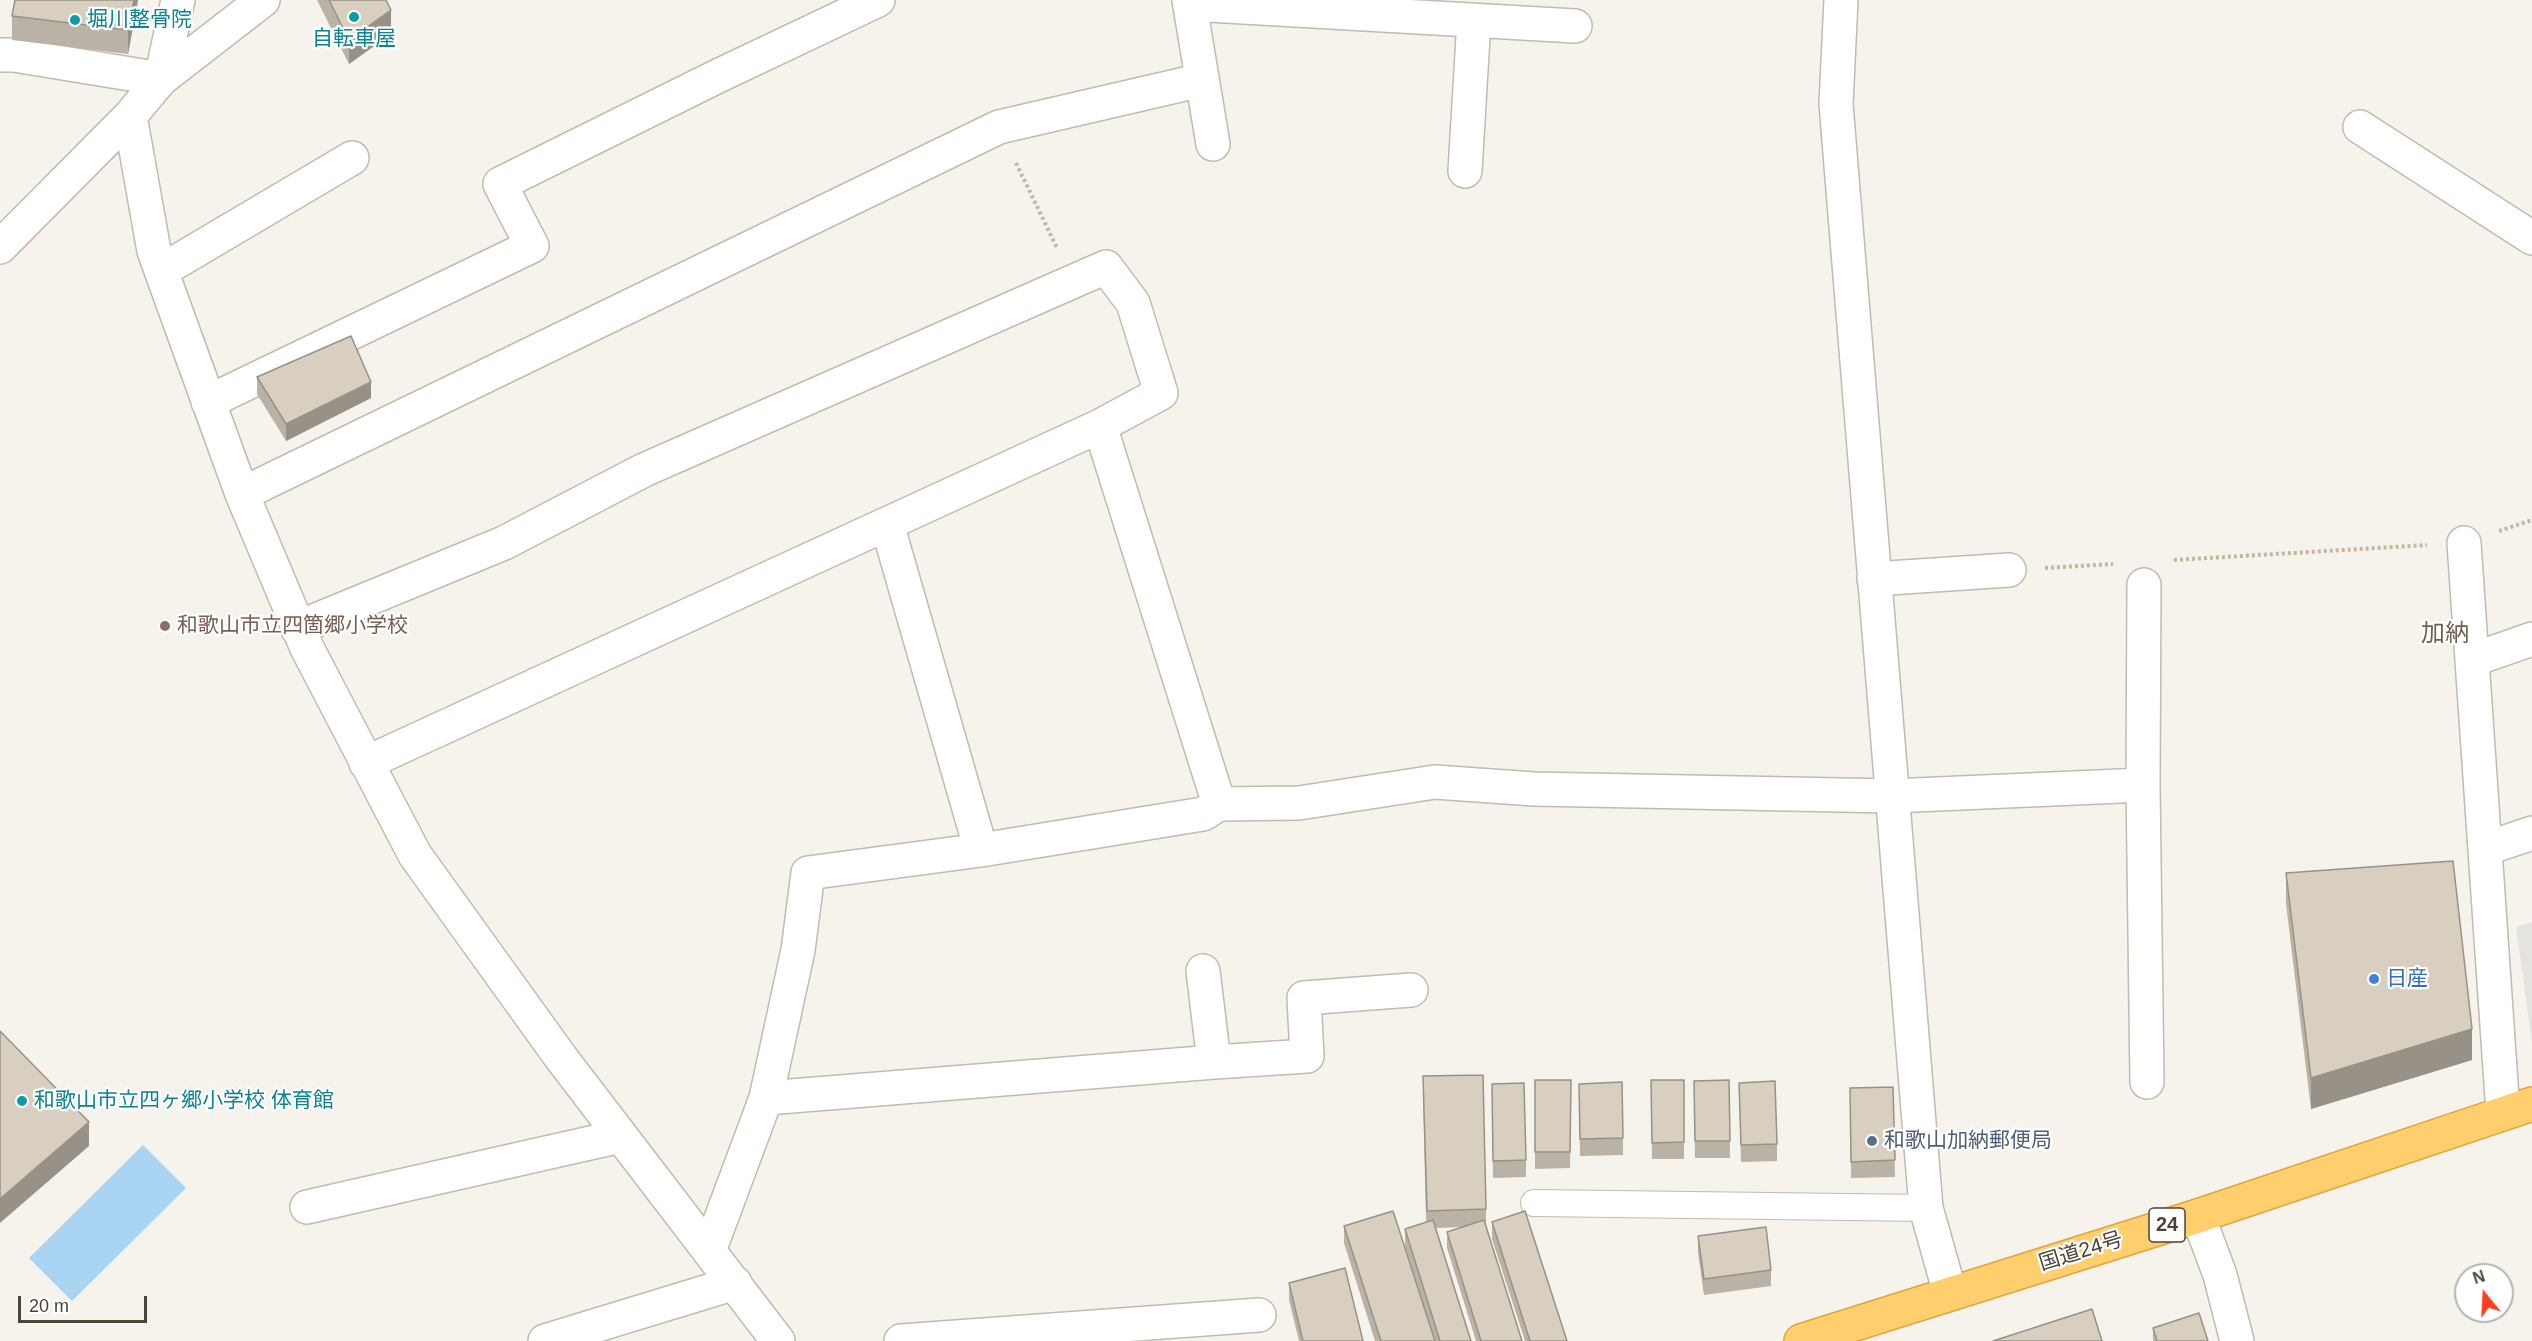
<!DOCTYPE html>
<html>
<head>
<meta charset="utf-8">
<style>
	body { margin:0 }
	#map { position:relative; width:2532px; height:1341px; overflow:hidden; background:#f6f3ec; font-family:Helvetica,sans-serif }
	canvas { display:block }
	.north { position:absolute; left:2454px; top:1263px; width:60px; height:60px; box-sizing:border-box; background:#fff; border:2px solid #b7b4b0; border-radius:50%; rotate:342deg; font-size:16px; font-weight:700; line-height:24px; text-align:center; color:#4b4439 }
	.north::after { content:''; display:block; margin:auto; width:21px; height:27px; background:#fc3f1d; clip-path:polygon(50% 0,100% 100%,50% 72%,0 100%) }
	.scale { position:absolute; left:18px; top:1296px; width:129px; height:27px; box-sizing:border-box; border:3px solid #4b4439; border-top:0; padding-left:8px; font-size:18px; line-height:21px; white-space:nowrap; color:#4b4439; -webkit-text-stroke:4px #fff; paint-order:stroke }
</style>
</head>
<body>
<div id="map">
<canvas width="2532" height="1341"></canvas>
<div class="north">N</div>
<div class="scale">20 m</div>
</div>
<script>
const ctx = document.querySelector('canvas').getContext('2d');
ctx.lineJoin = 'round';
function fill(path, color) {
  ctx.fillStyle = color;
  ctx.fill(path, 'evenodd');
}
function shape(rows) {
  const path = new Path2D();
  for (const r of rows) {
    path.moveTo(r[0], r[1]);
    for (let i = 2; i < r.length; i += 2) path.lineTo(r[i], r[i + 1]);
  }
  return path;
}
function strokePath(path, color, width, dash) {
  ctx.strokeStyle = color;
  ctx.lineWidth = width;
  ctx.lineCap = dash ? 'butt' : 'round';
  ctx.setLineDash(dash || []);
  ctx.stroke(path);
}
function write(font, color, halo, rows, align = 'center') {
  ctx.font = font + ' Helvetica,"Noto Sans JP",sans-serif';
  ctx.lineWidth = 4.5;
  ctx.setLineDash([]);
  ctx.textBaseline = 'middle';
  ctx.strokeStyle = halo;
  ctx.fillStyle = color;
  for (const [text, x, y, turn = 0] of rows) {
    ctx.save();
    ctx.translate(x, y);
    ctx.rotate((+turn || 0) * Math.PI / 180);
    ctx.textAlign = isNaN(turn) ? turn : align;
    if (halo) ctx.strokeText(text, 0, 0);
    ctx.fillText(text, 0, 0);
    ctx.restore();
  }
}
const parking = shape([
	[2532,922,2532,1044,2516,927]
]);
const water = shape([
	[143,1145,186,1188,72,1301,29,1258]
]);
const path = shape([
	[1016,163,1057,248],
	[2499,531,2532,520],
	[2174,560,2427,545],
	[2045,568,2113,564]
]);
const lane = shape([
	[1534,1203,1926,1208]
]);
const street = shape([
	[1189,0,1213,144],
	[1841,0,1836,104,1926,1208,1950,1293],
	[1191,4,1575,26],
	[0,55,14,55,161,79],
	[161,79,178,0],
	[130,116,154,251,242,494,307,648,415,855,562,1059,778,1341],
	[2360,127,2532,238],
	[1465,171,1474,20],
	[0,247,130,116,161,79,263,0],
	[161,271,352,158],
	[208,402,532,246,500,184,718,76,878,0],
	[242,494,999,127,1202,80],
	[887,524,981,850],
	[2464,543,2503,1113],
	[1874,579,2009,570],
	[2144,585,2143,785,2147,1082],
	[297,628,504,543,644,470,1106,267,1133,303,1161,393,1100,426,1219,804,1299,803,1435,782,1534,789,1892,796,2143,785],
	[2472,660,2532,639],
	[366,763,1100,426],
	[2485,849,2532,833],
	[1214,1062,1307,1056,1304,998,1411,990],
	[766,1098,1214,1062,1203,971],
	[307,1207,621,1136],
	[2198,1216,2220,1275,2237,1341],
	[709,1251,766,1098,798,950,808,873,981,850,1203,814,1219,804],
	[545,1341,735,1283],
	[901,1341,1259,1315]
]);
const highway = shape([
	[1801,1341,2198,1216,2532,1104]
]);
const wall = shape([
	[15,0,138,0,128,54,12,40,12,16],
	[317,0,386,0,391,34,349,64],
	[257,377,371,398,286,441,257,394],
	[2286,873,2472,1060,2311,1109,2286,904],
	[1535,1080,1571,1080,1570,1168,1535,1169],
	[1651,1080,1684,1080,1684,1159,1652,1159],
	[1729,1080,1730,1158,1695,1158,1694,1081],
	[1739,1083,1777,1144,1777,1161,1741,1162],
	[1492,1084,1526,1160,1526,1177,1493,1178],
	[1893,1087,1895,1177,1851,1178,1850,1088],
	[1423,1093,1486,1209,1486,1226,1522,1341,1476,1341,1447,1248,1447,1232,1463,1227,1436,1228,1471,1341,1375,1341,1344,1243,1344,1226,1422,1300,1405,1246,1405,1229,1426,1222],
	[1579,1100,1623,1138,1623,1155,1580,1156],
	[1492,1222,1567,1341,1525,1341,1492,1239],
	[1698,1236,1771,1270,1771,1286,1704,1295,1698,1253],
	[1289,1283,1363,1341,1299,1341,1289,1300],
	[2153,1328,2208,1341,2153,1341]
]);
const shadedWall = shape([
	[134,0,138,0,128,54,128,30],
	[391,10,391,34,349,64,349,40],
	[371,382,371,398,286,441,286,424],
	[2472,1029,2472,1060,2311,1109,2311,1078],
	[89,1122,89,1146,0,1223,0,1199]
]);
const building = shape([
	[15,0,134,0,128,30,12,16,15,0],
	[329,0,386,0,391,10,349,40,329,0],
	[351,336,371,382,286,424,257,377,351,336],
	[2453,861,2472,1029,2311,1078,2286,873,2453,861],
	[0,1031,89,1122,0,1199,0,1031],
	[1483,1075,1486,1209,1427,1211,1423,1076,1483,1075],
	[1535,1080,1571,1080,1570,1152,1535,1152,1535,1080],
	[1651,1080,1684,1080,1684,1142,1652,1143,1651,1080],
	[1729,1080,1730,1141,1695,1141,1694,1081,1729,1080],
	[1775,1081,1777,1144,1741,1145,1739,1083,1775,1081],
	[1622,1082,1623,1138,1580,1139,1579,1084,1622,1082],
	[1524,1083,1526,1160,1493,1161,1492,1084,1524,1083],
	[1893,1087,1895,1160,1851,1162,1850,1088,1893,1087],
	[1393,1211,1435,1341,1381,1341,1344,1226,1393,1211],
	[1525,1211,1567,1341,1530,1341,1492,1222,1525,1211],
	[1433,1220,1471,1341,1440,1341,1405,1229,1433,1220],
	[1484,1220,1522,1341,1481,1341,1447,1232,1484,1220],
	[1766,1227,1771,1270,1704,1279,1698,1236,1766,1227],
	[1345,1268,1363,1341,1303,1341,1289,1283,1345,1268],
	[2092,1309,2102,1341,1993,1341,2092,1309],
	[2199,1313,2208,1341,2157,1341,2153,1328,2199,1313]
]);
const markers = [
	[354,17,6,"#0f9aa8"],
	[75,20,6,"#0f9aa8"],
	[165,626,6,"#8d6e63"],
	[2374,979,6,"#3f7fe0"],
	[22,1101,6,"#0f9aa8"],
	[1872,1141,6,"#5c6f8a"]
];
const shields = [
	[2167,1225,36]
];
const shieldNames = [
	["24",2167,1225]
];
const cultureNames = [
	["堀川整骨院",87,20],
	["自転車屋",354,39,"center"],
	["和歌山市立四ヶ郷小学校 体育館",34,1101]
];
const educationNames = [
	["和歌山市立四箇郷小学校",177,626]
];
const shopNames = [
	["日産",2386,979]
];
const serviceNames = [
	["和歌山加納郵便局",1884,1141]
];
const streetNames = [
	["国道24号",2081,1252,-17]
];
const quarterNames = [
	["加納",2445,634]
];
fill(parking, '#e5e3e0');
fill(water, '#a9d4f2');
strokePath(lane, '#c2bbae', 28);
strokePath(street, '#c2bbae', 36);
strokePath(highway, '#e0a43c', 36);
strokePath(path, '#c4b79f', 4, [3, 3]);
strokePath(lane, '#fff', 26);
strokePath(street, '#fff', 33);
strokePath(highway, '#ffcf6e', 33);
fill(wall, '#bab2a6');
fill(shadedWall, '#979187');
fill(building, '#d8cfc1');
strokePath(building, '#979187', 1.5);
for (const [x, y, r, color] of markers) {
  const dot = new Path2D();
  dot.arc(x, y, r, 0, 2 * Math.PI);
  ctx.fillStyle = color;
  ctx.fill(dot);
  strokePath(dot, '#fff', 2);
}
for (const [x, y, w] of shields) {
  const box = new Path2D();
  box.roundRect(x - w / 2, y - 17, w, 34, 4.5);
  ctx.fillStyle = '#fff';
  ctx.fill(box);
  strokePath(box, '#4b4439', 1.5);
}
write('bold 20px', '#4b4439', null, shieldNames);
write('21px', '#0d838f', '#fff', cultureNames, 'left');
write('21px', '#785e54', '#fff', educationNames, 'left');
write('21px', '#366cbe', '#fff', shopNames, 'left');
write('21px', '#4e5e75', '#fff', serviceNames, 'left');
write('21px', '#4b4439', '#fff', streetNames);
write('24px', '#6e6250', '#fff', quarterNames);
</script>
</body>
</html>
